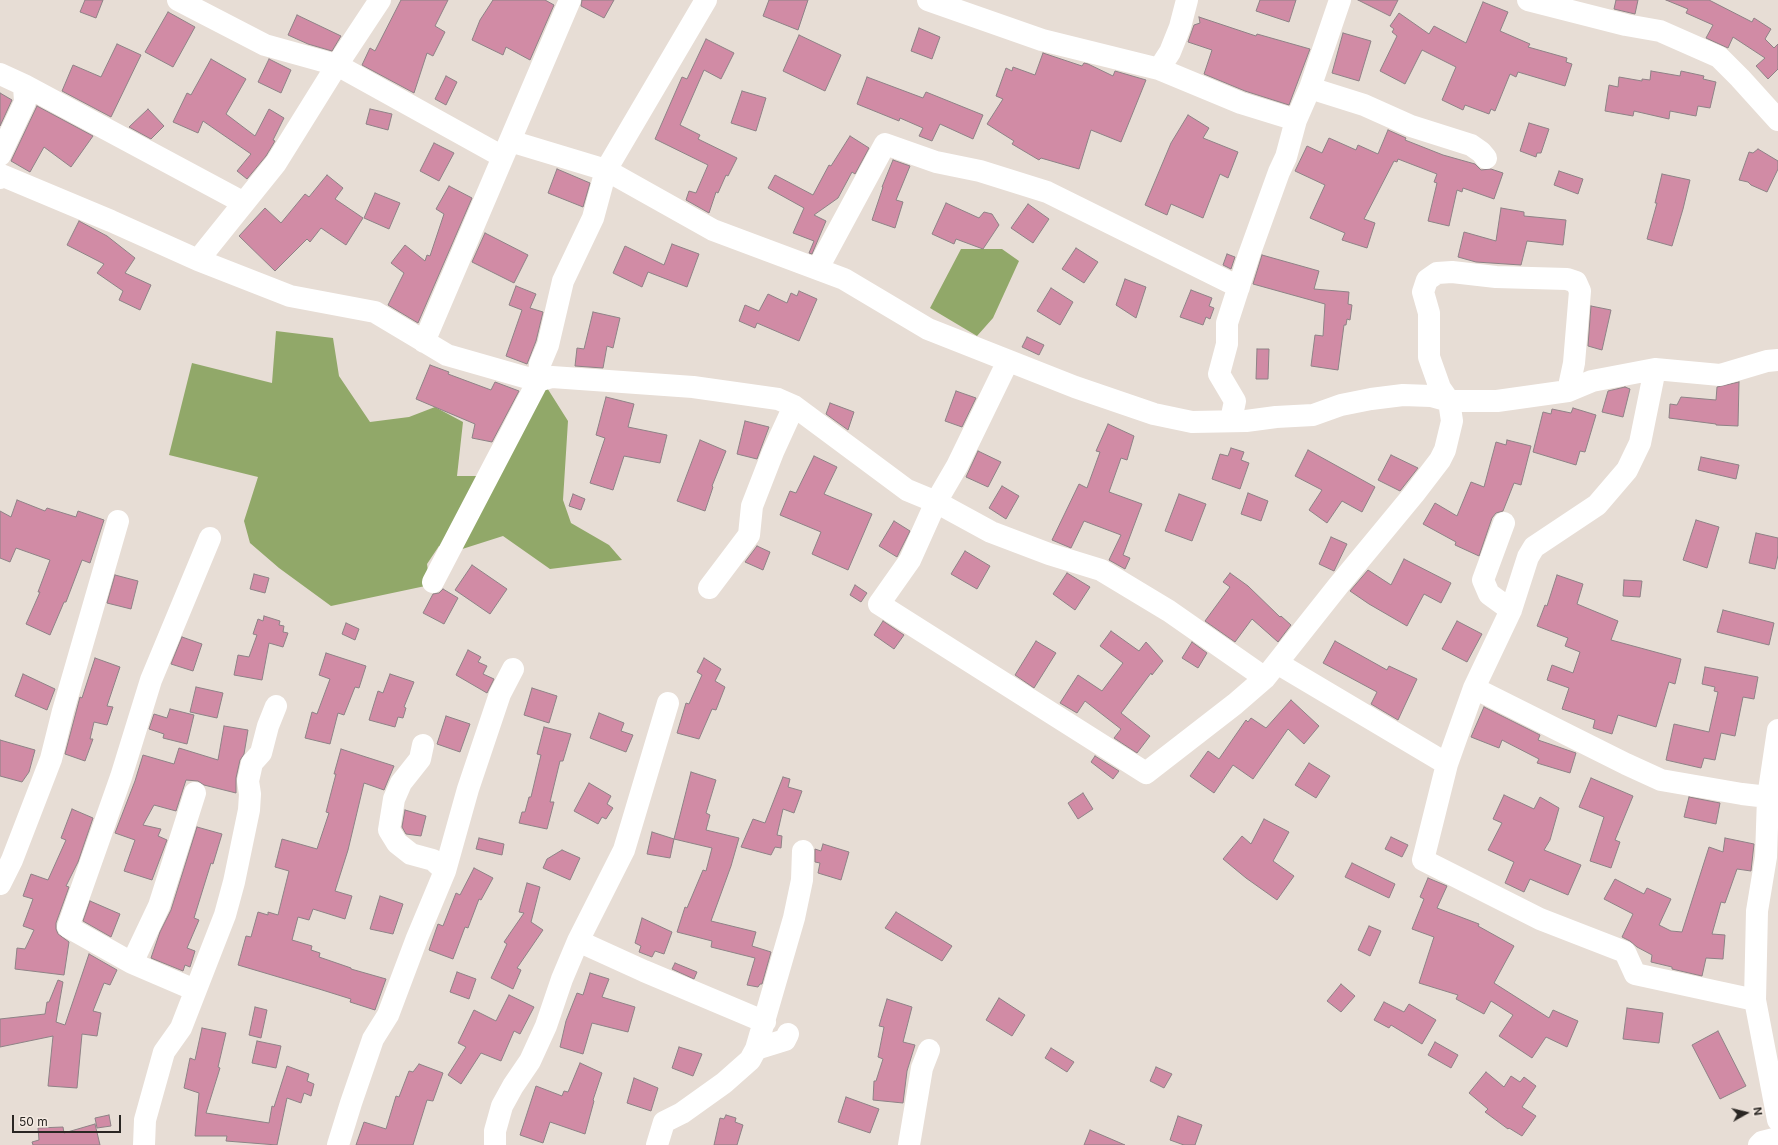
<!DOCTYPE html>
<html>
<head>
<meta charset="utf-8">
<style>
	body { margin:0 }
	#map { position:relative; width:1778px; height:1145px; overflow:hidden; background:#e7ddd5; font-family:Inter,sans-serif }
	canvas { display:block }
	.north { position:absolute; left:1726px; top:1093px; width:40px; height:40px; -webkit-text-stroke:3px #f4eae2; paint-order:stroke; rotate:82deg; font-size:11px; font-weight:700; line-height:16px; text-align:center; color:#2a2623 }
	.north::after { content:''; display:block; margin:auto; width:14px; height:18px; background:#2a2623; clip-path:polygon(50% 0,100% 100%,50% 72%,0 100%) }
	.scale { position:absolute; left:12px; top:1115px; width:109px; height:18px; box-sizing:border-box; border:2px solid #2a2623; border-top:0; padding-left:5px; font-size:12px; line-height:14px; white-space:nowrap; color:#2a2623; -webkit-text-stroke:3px #f4eae2; paint-order:stroke }
</style>
</head>
<body>
<div id="map">
<canvas width="1778" height="1145"></canvas>
<div class="north">N</div>
<div class="scale">50 m</div>
</div>
<script>
const ctx = document.querySelector('canvas').getContext('2d');
ctx.lineJoin = 'round';
function fill(path, color) {
  ctx.fillStyle = color;
  ctx.fill(path, 'evenodd');
}
function shape(rows) {
  const path = new Path2D();
  for (const r of rows) {
    path.moveTo(r[0], r[1]);
    for (let i = 2; i < r.length; i += 2) path.lineTo(r[i], r[i + 1]);
  }
  return path;
}
function strokePath(path, color, width, dash) {
  ctx.strokeStyle = color;
  ctx.lineWidth = width;
  ctx.lineCap = dash ? 'butt' : 'round';
  ctx.setLineDash(dash || []);
  ctx.stroke(path);
}
const forest = shape([
	[961,249,1002,249,1019,261,993,318,977,336,930,308],
	[276,331,333,338,339,376,370,422,409,417,435,407,463,422,457,476,483,476,544,383,568,421,563,500,571,523,609,545,622,560,550,569,503,536,456,551,439,546,427,564,430,585,331,606,279,568,250,543,244,521,258,477,169,455,192,363,272,383]
]);
const building = shape([
	[85,0,103,0,96,18,80,12,85,0],
	[401,0,448,0,435,26,445,32,433,56,427,53,414,93,362,65,370,48,375,51,401,0],
	[493,0,545,0,554,5,530,60,506,47,503,55,472,40,480,20,493,0],
	[582,0,614,0,604,18,581,6,582,0],
	[769,0,808,0,798,30,763,16,769,0],
	[1260,0,1296,0,1289,22,1256,11,1260,0],
	[1358,0,1398,0,1390,16,1358,0],
	[1616,0,1638,0,1635,14,1614,9,1616,0],
	[1666,0,1709,0,1752,22,1754,18,1771,29,1765,39,1774,48,1778,44,1778,69,1768,79,1756,66,1765,58,1733,37,1728,48,1706,38,1713,25,1686,13,1688,9,1666,0],
	[1483,2,1508,12,1500,31,1530,44,1528,47,1567,58,1566,62,1572,64,1565,86,1518,72,1516,77,1510,74,1495,111,1491,109,1489,114,1465,105,1463,110,1442,100,1456,67,1422,50,1405,84,1380,71,1397,36,1392,32,1394,29,1390,26,1399,13,1429,34,1434,26,1466,43,1483,2],
	[168,12,195,27,173,67,145,52,168,12],
	[297,15,341,36,332,51,308,44,288,35,297,15],
	[1199,17,1256,36,1257,34,1310,49,1289,105,1245,91,1204,74,1212,50,1188,42,1194,25,1200,23,1199,17],
	[919,28,940,37,932,59,911,51,919,28],
	[1343,33,1371,41,1359,81,1332,73,1343,33],
	[799,35,841,55,825,91,783,71,799,35],
	[706,39,734,53,721,79,704,70,680,125,700,135,698,139,737,158,728,176,726,175,718,193,716,192,709,213,686,200,689,191,696,193,708,165,655,139,682,77,687,79,706,39],
	[117,44,141,55,111,117,62,91,73,65,101,77,117,44],
	[1043,53,1082,66,1084,63,1088,64,1113,76,1115,71,1146,80,1121,142,1091,130,1079,169,1041,158,1039,160,1012,144,1014,141,987,124,1003,99,996,96,1006,68,1012,71,1013,67,1035,75,1043,53],
	[211,59,246,79,226,114,255,136,269,109,284,118,273,140,275,141,266,156,247,179,237,171,251,154,203,121,198,133,173,122,187,93,191,95,211,59],
	[269,59,291,70,281,93,258,82,269,59],
	[1651,71,1680,76,1681,71,1704,76,1703,79,1716,82,1710,108,1698,106,1696,116,1670,111,1669,119,1634,111,1633,116,1605,111,1609,85,1618,87,1619,77,1642,81,1642,79,1650,80,1651,71],
	[446,76,457,82,446,105,435,99,446,76],
	[867,77,923,98,926,92,983,115,973,139,940,124,932,141,919,136,923,128,900,118,899,121,857,104,867,77],
	[742,91,766,98,756,131,731,123,742,91],
	[0,93,12,100,0,126,0,93],
	[37,106,93,136,71,167,44,147,30,172,11,161,37,106],
	[148,109,164,126,151,139,129,127,148,109],
	[370,109,392,114,388,130,366,124,370,109],
	[1188,115,1209,128,1203,138,1238,152,1228,178,1220,174,1203,218,1171,204,1167,215,1145,205,1171,143,1188,115],
	[1529,123,1549,129,1541,153,1537,153,1536,157,1520,151,1529,123],
	[1388,130,1406,138,1405,140,1443,155,1475,164,1481,170,1491,169,1503,173,1494,199,1463,188,1462,192,1457,190,1449,226,1428,221,1437,183,1434,182,1437,174,1398,159,1397,162,1394,161,1364,219,1375,223,1367,248,1342,240,1345,233,1310,218,1325,185,1295,171,1307,146,1322,153,1329,138,1356,150,1358,145,1378,154,1388,130],
	[850,136,869,148,855,174,852,172,838,198,814,215,826,221,812,254,809,253,814,241,793,233,804,208,768,188,775,175,813,195,829,165,831,166,850,136],
	[434,143,454,153,439,181,420,171,434,143],
	[1758,149,1778,161,1778,169,1767,192,1751,185,1748,182,1739,180,1749,152,1753,153,1758,149],
	[893,160,910,166,896,200,903,202,895,228,872,220,883,187,882,187,893,160],
	[557,169,590,183,583,207,548,193,557,169],
	[1559,171,1583,179,1578,194,1554,185,1559,171],
	[1662,174,1690,180,1683,209,1672,246,1647,239,1657,203,1655,203,1662,174],
	[327,175,343,188,335,199,363,218,346,245,321,228,310,242,307,239,275,271,239,236,265,208,281,223,305,194,309,197,327,175],
	[449,186,472,198,418,323,388,305,404,273,391,263,405,245,425,261,427,255,430,256,444,214,436,209,449,186],
	[375,193,400,203,389,229,364,218,375,193],
	[946,203,979,218,984,212,992,214,999,225,983,249,956,239,954,244,932,234,946,203],
	[1028,204,1049,219,1033,243,1011,228,1028,204],
	[1501,208,1524,212,1524,216,1566,220,1563,245,1527,241,1521,265,1476,262,1458,257,1464,232,1496,241,1501,208],
	[79,221,107,236,135,258,125,273,151,285,140,310,119,300,123,291,97,273,104,264,67,245,79,221],
	[485,233,528,255,514,283,472,262,485,233],
	[672,244,699,254,687,287,648,272,642,287,613,273,625,246,664,265,672,244],
	[1076,248,1098,262,1084,283,1062,269,1076,248],
	[1227,254,1235,257,1231,269,1223,265,1227,254],
	[1262,255,1319,271,1314,289,1349,292,1348,304,1352,305,1350,320,1347,319,1346,325,1344,325,1338,370,1311,366,1315,335,1323,336,1325,304,1253,284,1262,255],
	[1125,279,1146,287,1136,318,1116,305,1125,279],
	[516,286,536,294,530,308,543,312,536,341,527,364,506,356,522,310,509,305,516,286],
	[1051,288,1073,302,1060,325,1037,311,1051,288],
	[1191,290,1212,298,1209,306,1214,308,1210,319,1206,317,1203,325,1180,317,1191,290],
	[799,291,817,299,799,341,757,323,755,328,739,321,745,305,759,311,768,294,787,303,791,293,797,296,799,291],
	[1591,306,1611,310,1602,350,1588,346,1591,306],
	[593,312,620,318,613,348,607,346,603,368,575,366,577,348,584,349,593,312],
	[1027,337,1044,345,1039,355,1022,347,1027,337],
	[1257,349,1269,349,1268,379,1256,379,1257,349],
	[430,365,449,372,448,374,491,390,495,382,519,391,492,442,472,438,475,424,416,399,430,365],
	[1739,382,1738,426,1716,425,1716,424,1669,418,1670,404,1677,405,1681,397,1716,400,1717,387,1739,382],
	[1625,387,1630,389,1623,417,1602,412,1608,391,1625,387],
	[956,391,976,398,962,427,945,421,956,391],
	[606,397,634,404,628,427,667,435,660,463,624,456,613,490,590,483,605,438,596,435,606,397],
	[830,403,854,412,848,430,826,414,830,403],
	[1573,408,1596,415,1585,452,1580,451,1576,465,1533,452,1543,412,1551,414,1552,409,1571,413,1573,408],
	[745,421,769,427,757,459,737,454,745,421],
	[1108,424,1134,436,1127,460,1121,458,1109,492,1142,504,1123,555,1130,558,1125,569,1109,560,1121,535,1084,521,1071,548,1052,540,1079,484,1087,488,1100,452,1096,451,1108,424],
	[700,440,726,451,712,486,713,487,705,511,677,501,700,440],
	[1507,440,1531,446,1521,485,1514,483,1503,511,1496,513,1492,518,1479,556,1455,545,1456,542,1423,524,1435,503,1457,516,1471,482,1484,487,1496,442,1506,445,1507,440],
	[1231,448,1244,452,1241,460,1249,463,1240,489,1212,479,1220,454,1228,456,1231,448],
	[1308,450,1375,487,1362,512,1342,501,1327,523,1309,510,1322,490,1295,476,1308,450],
	[978,451,1001,462,988,487,966,477,978,451],
	[1391,455,1418,468,1400,491,1378,480,1391,455],
	[814,456,837,467,824,494,872,514,848,570,812,554,821,532,780,515,790,491,796,493,814,456],
	[1701,457,1739,465,1736,479,1698,470,1701,457],
	[1002,486,1019,496,1006,519,989,508,1002,486],
	[1248,493,1268,501,1261,521,1241,514,1248,493],
	[573,494,585,499,581,510,569,506,573,494],
	[1179,494,1206,504,1192,541,1165,531,1179,494],
	[17,500,45,511,47,508,76,517,78,511,104,520,90,563,82,560,66,602,64,602,50,635,26,624,40,592,38,592,50,560,16,548,10,562,0,558,0,511,11,517,17,500],
	[1696,520,1719,527,1707,568,1683,560,1696,520],
	[894,521,910,531,897,557,879,546,894,521],
	[1756,533,1778,538,1778,555,1775,569,1749,563,1756,533],
	[1331,537,1347,544,1334,571,1319,564,1331,537],
	[757,546,770,552,763,570,745,562,757,546],
	[965,551,990,566,977,589,951,574,965,551],
	[1404,559,1451,583,1441,603,1424,594,1407,626,1369,604,1350,591,1368,570,1391,585,1404,559],
	[472,565,507,589,490,614,455,590,472,565],
	[1067,573,1090,587,1075,610,1053,594,1067,573],
	[1230,573,1248,586,1280,617,1281,616,1291,625,1278,642,1252,619,1235,642,1205,621,1230,587,1223,582,1230,573],
	[254,574,269,578,265,593,250,589,254,574],
	[115,575,138,581,131,609,107,603,115,575],
	[1557,575,1583,584,1577,604,1618,621,1611,640,1681,659,1675,684,1669,682,1656,727,1618,715,1612,734,1593,728,1595,720,1562,709,1569,688,1547,680,1552,665,1573,673,1580,652,1565,646,1568,638,1537,626,1545,605,1547,606,1557,575],
	[1624,580,1642,581,1640,597,1623,596,1624,580],
	[855,585,867,593,861,602,850,595,855,585],
	[443,589,458,598,444,624,423,613,433,594,439,593,443,589],
	[1723,610,1774,623,1769,645,1717,632,1723,610],
	[264,616,280,621,279,625,284,626,283,632,288,633,283,647,269,643,262,680,234,675,238,655,249,657,257,635,253,634,258,619,263,621,264,616],
	[883,621,904,635,894,649,874,635,883,621],
	[1457,621,1482,634,1467,662,1442,649,1457,621],
	[346,623,359,629,355,640,342,634,346,623],
	[1111,631,1139,651,1146,642,1163,661,1152,675,1151,673,1121,713,1150,736,1137,753,1114,738,1121,729,1085,701,1077,713,1060,703,1078,675,1102,691,1123,663,1100,646,1111,631],
	[182,637,202,644,193,671,171,664,182,637],
	[1036,641,1056,653,1034,688,1015,675,1036,641],
	[1335,641,1387,670,1389,666,1417,679,1398,720,1371,704,1377,692,1323,663,1335,641],
	[1192,642,1207,653,1198,668,1182,658,1192,642],
	[468,650,481,657,478,662,487,666,483,674,494,679,487,693,456,675,468,650],
	[326,653,366,666,359,688,355,687,344,715,338,713,330,744,305,738,312,712,317,714,330,679,319,675,326,653],
	[95,658,120,667,107,706,113,707,107,725,94,722,90,739,93,739,85,761,65,754,80,697,82,698,95,658],
	[704,658,721,669,715,681,725,687,716,710,712,709,699,739,677,733,686,703,689,704,702,675,697,672,704,658],
	[1705,667,1758,677,1754,699,1743,697,1735,736,1721,733,1715,760,1704,758,1701,768,1666,760,1674,724,1709,732,1718,692,1714,691,1715,687,1702,684,1705,667],
	[23,674,55,689,47,710,15,696,23,674],
	[390,674,414,682,404,707,406,708,403,718,398,717,395,727,369,720,378,691,383,693,390,674],
	[196,687,223,693,217,718,190,712,196,687],
	[532,688,557,696,549,723,524,715,532,688],
	[1291,700,1319,726,1304,744,1288,729,1253,779,1233,765,1214,793,1190,776,1208,751,1219,759,1246,720,1248,722,1251,718,1266,728,1291,700],
	[1484,707,1540,735,1538,740,1576,753,1570,773,1537,763,1539,759,1502,740,1499,748,1471,737,1484,707],
	[170,709,194,715,187,744,163,738,164,734,149,729,154,714,167,718,170,709],
	[599,713,624,723,621,731,633,735,626,752,590,738,599,713],
	[446,716,470,724,460,752,437,744,446,716],
	[224,726,248,730,244,754,240,760,236,778,236,793,204,785,198,781,186,780,176,811,154,805,143,825,161,829,158,836,167,840,152,880,124,871,135,840,115,833,135,781,143,755,174,764,179,748,218,760,224,726],
	[544,727,571,734,563,761,560,761,550,802,554,802,547,829,519,823,522,812,525,812,529,797,531,797,541,755,537,754,544,727],
	[0,740,35,750,29,772,22,782,0,776,0,740],
	[341,749,394,766,384,790,364,783,348,850,335,891,352,896,345,919,313,909,309,920,298,917,292,940,312,946,311,950,320,953,319,957,351,968,351,969,386,979,375,1010,350,1002,351,999,319,989,238,965,246,936,251,937,258,912,268,915,268,912,278,915,289,871,275,867,282,839,317,849,329,813,326,812,336,774,334,774,341,749],
	[1095,756,1119,771,1113,779,1091,762,1095,756],
	[1309,763,1330,776,1316,798,1295,785,1309,763],
	[691,772,716,780,706,813,710,815,706,830,739,838,731,866,711,921,756,932,752,946,771,952,762,984,760,984,758,987,747,985,755,958,711,947,712,941,677,932,685,907,687,908,703,870,706,871,712,848,674,839,691,772],
	[783,777,790,779,788,787,802,791,794,813,783,809,777,835,782,836,781,848,775,847,771,855,741,847,753,819,765,823,783,777],
	[1591,778,1633,796,1615,840,1620,842,1611,868,1590,861,1604,817,1579,807,1591,778],
	[589,783,611,796,607,804,613,808,606,819,602,817,598,824,574,811,589,783],
	[1083,793,1093,809,1078,819,1068,803,1083,793],
	[1504,795,1534,809,1540,797,1559,808,1550,840,1544,850,1581,865,1568,895,1530,879,1524,892,1505,883,1514,862,1488,850,1502,823,1493,819,1504,795],
	[1689,797,1720,803,1716,824,1684,817,1689,797],
	[72,809,93,818,78,862,66,886,69,887,56,923,56,929,58,934,69,942,64,975,15,969,17,948,25,949,34,930,23,926,33,899,23,896,31,874,48,880,66,840,61,838,72,809],
	[405,810,426,816,421,836,406,834,402,827,405,810],
	[1264,819,1289,832,1273,861,1294,876,1277,900,1246,878,1223,859,1242,836,1251,844,1264,819],
	[197,827,222,834,213,864,211,863,194,918,199,920,187,948,195,951,190,967,185,965,183,971,151,958,160,932,171,910,197,827],
	[652,832,674,839,670,858,647,854,652,832],
	[1391,837,1408,845,1402,857,1385,849,1391,837],
	[479,838,504,844,502,855,476,849,479,838],
	[1725,838,1754,844,1751,871,1737,869,1725,903,1721,902,1712,934,1725,935,1723,959,1706,958,1702,976,1672,969,1672,967,1651,962,1652,955,1637,947,1630,941,1622,937,1633,914,1604,899,1615,879,1644,894,1647,888,1671,899,1659,925,1671,931,1682,932,1709,847,1723,852,1725,838],
	[823,844,849,852,841,880,818,873,820,863,815,862,815,849,821,851,823,844],
	[562,850,580,858,570,880,543,868,547,859,562,850],
	[1352,863,1395,884,1389,898,1345,877,1352,863],
	[474,868,493,878,481,900,479,899,468,928,465,927,453,959,429,950,438,924,443,926,456,893,460,895,474,868],
	[1428,878,1447,886,1437,908,1479,924,1478,926,1514,946,1494,983,1549,1018,1553,1010,1578,1021,1567,1047,1546,1037,1532,1058,1499,1036,1513,1015,1491,1001,1484,1014,1456,999,1458,995,1419,983,1434,937,1412,929,1424,899,1420,897,1428,878],
	[527,883,540,887,531,922,543,930,517,968,521,970,513,989,491,978,507,944,504,942,524,913,519,912,527,883],
	[380,896,403,904,393,934,370,929,380,896],
	[90,901,120,914,111,937,83,921,90,901],
	[896,912,952,946,942,961,885,928,896,912],
	[642,918,672,932,664,954,655,951,652,957,639,952,641,946,635,943,642,918],
	[1369,926,1381,931,1370,956,1358,950,1369,926],
	[89,954,117,970,110,985,104,983,93,1011,101,1013,97,1036,82,1034,77,1088,48,1086,53,1036,0,1047,0,1019,45,1014,47,1002,49,1002,58,980,63,982,56,1022,65,1025,89,954],
	[675,963,697,972,694,979,672,969,675,963],
	[457,972,476,979,469,999,450,992,457,972],
	[590,973,609,979,602,997,635,1007,628,1032,592,1023,583,1054,560,1047,566,1021,577,993,583,995,590,973],
	[1341,984,1355,996,1341,1012,1327,1001,1341,984],
	[509,995,534,1007,520,1034,514,1031,501,1061,481,1053,461,1084,448,1075,466,1047,458,1043,474,1010,496,1021,509,995],
	[999,998,1025,1015,1012,1036,986,1020,999,998],
	[887,999,912,1007,903,1042,915,1045,907,1071,903,1103,873,1100,874,1081,876,1081,883,1059,878,1057,884,1027,879,1026,887,999],
	[1384,1002,1404,1012,1409,1004,1436,1020,1422,1044,1391,1025,1389,1028,1374,1020,1384,1002],
	[255,1007,267,1010,261,1038,249,1035,255,1007],
	[1627,1008,1663,1013,1659,1043,1623,1039,1627,1008],
	[202,1028,226,1033,218,1067,220,1068,206,1113,269,1123,272,1106,274,1107,287,1066,309,1074,307,1081,314,1084,311,1096,304,1093,301,1103,287,1098,277,1145,226,1141,227,1136,195,1136,199,1093,184,1088,190,1058,195,1060,202,1028],
	[1718,1031,1746,1086,1720,1099,1692,1045,1718,1031],
	[257,1041,281,1046,276,1068,252,1063,257,1041],
	[1435,1042,1458,1055,1451,1068,1428,1055,1435,1042],
	[679,1047,702,1054,693,1076,672,1068,679,1047],
	[1051,1048,1074,1062,1067,1072,1045,1058,1051,1048],
	[580,1063,602,1073,593,1100,594,1101,585,1134,550,1122,543,1143,520,1135,536,1086,562,1096,564,1091,568,1092,580,1063],
	[419,1064,443,1073,433,1101,427,1100,413,1145,356,1145,364,1122,386,1129,396,1096,399,1097,409,1071,413,1072,419,1064],
	[1156,1067,1172,1074,1164,1088,1150,1081,1156,1067],
	[1486,1072,1504,1087,1511,1076,1520,1082,1524,1077,1536,1086,1522,1107,1536,1116,1522,1136,1509,1128,1508,1129,1485,1112,1488,1109,1469,1093,1486,1072],
	[634,1078,658,1088,651,1111,627,1103,634,1078],
	[846,1097,879,1109,870,1133,838,1122,846,1097],
	[109,1115,111,1126,97,1128,95,1118,109,1115],
	[726,1115,736,1118,735,1122,743,1125,737,1145,714,1145,720,1118,724,1119,726,1115],
	[1178,1116,1202,1125,1195,1145,1184,1145,1170,1140,1178,1116],
	[95,1124,100,1145,33,1145,32,1142,39,1140,38,1128,63,1127,64,1133,95,1124],
	[1090,1130,1125,1145,1084,1145,1090,1130]
]);
const minor = shape([
	[178,0,265,45,337,65,503,157],
	[928,0,1042,40,1159,69],
	[1187,0,1180,27,1170,52,1159,69,1241,103,1296,120],
	[1528,0,1626,25,1660,31,1719,57,1740,78,1778,120],
	[0,74,24,85],
	[1310,88,1364,105,1411,126,1471,145,1481,152,1486,158],
	[510,141,606,170,713,230,844,279,928,329,1075,387,1154,414,1192,422,1246,421,1276,417,1313,415,1341,405,1371,399,1403,395,1431,396,1449,401,1497,401,1568,391,1592,381,1655,369,1720,375,1767,361,1778,360],
	[0,155,25,102,24,85,244,203],
	[0,178,1,175,111,221,198,260,290,296,375,312,447,355,538,381,552,377,693,387,778,399,794,406],
	[198,260,276,163,337,65,380,0],
	[818,268,885,144,936,162,980,171,1047,192,1239,287],
	[424,342,570,0],
	[1655,369,1640,443,1627,470,1597,505,1534,547,1528,557,1511,610,1474,688,1447,764,1423,860,1540,919,1625,952,1635,974,1755,1000],
	[1231,420,1235,401,1219,374,1227,344,1227,323,1249,255,1279,172,1286,157,1296,120,1310,88,1340,0],
	[1504,523,1483,580,1489,594,1511,610],
	[433,582,538,381,540,364,548,345,563,281,593,218,606,170,706,0],
	[709,588,749,535,752,506,773,452,794,406,907,490,936,502,957,466,1008,361],
	[1277,663,1447,764],
	[1265,678,1169,611,1101,570,1049,554,991,532,936,502,910,560,879,604,1146,773,1235,704,1265,678,1338,586,1414,494,1440,460,1445,450,1452,421,1449,401,1440,388,1429,357,1429,313,1423,292,1427,280,1437,273,1452,272,1496,277,1567,279,1576,282,1580,291,1574,363,1568,391],
	[1474,688,1626,764,1661,780,1742,794,1768,797],
	[1778,730,1768,797,1766,857,1757,911,1755,1000,1778,1120],
	[445,871,468,789,500,694,513,669],
	[0,884,12,860,51,759,63,711,118,521],
	[578,941,644,971,765,1022],
	[132,963,68,927,121,777,151,680,210,538],
	[195,990,132,963,159,906,195,793],
	[788,1034,785,1040,756,1049,794,918,802,880,803,851],
	[144,1145,145,1120,164,1052,181,1028,225,915,234,882,249,810,250,794,248,781,252,763,261,753,268,726,276,706],
	[338,1145,351,1103,373,1039,388,1015,417,938,445,871,433,860,411,854,397,843,389,830,394,799,401,783,420,759,423,745],
	[495,1145,495,1131,502,1106,513,1086,530,1061,546,1026,562,979,578,941,624,850,668,703],
	[657,1145,664,1122,682,1113,724,1083,750,1060,756,1049],
	[909,1145,922,1068,929,1050],
	[1759,1145,1762,1142,1778,1138]
]);
fill(forest, '#91a869');
fill(building, '#d18ba5');
strokePath(building, '#8e8286', 1);
strokePath(minor, '#fff', 22);
</script>
</body>
</html>
